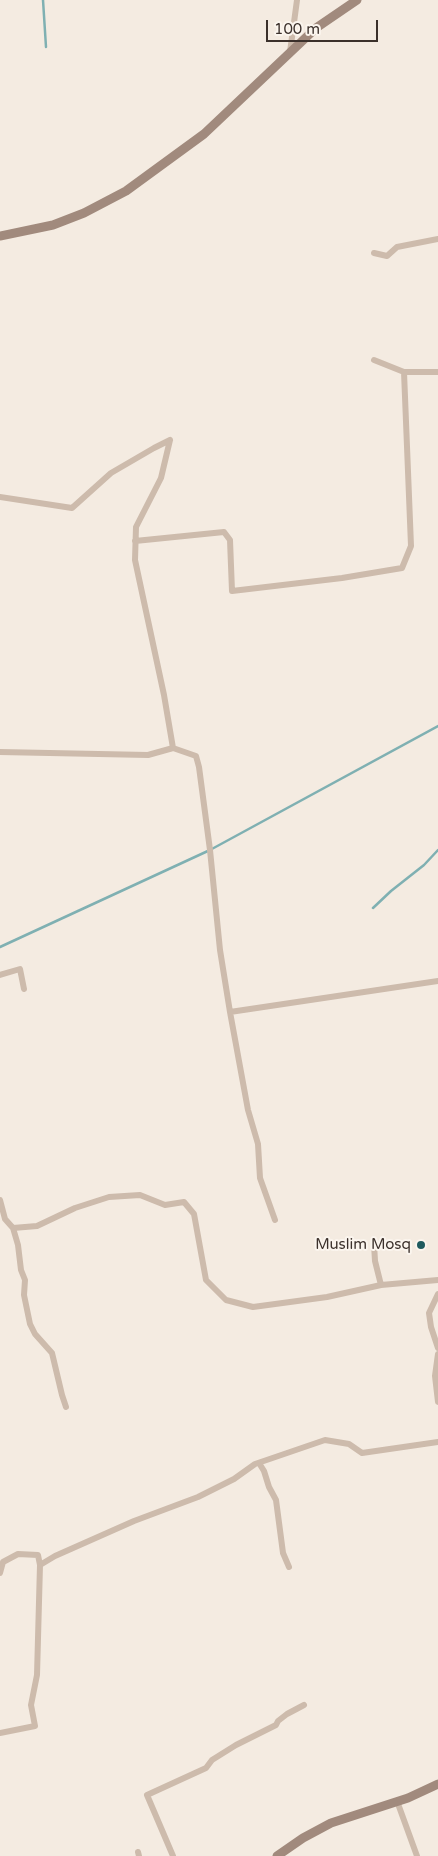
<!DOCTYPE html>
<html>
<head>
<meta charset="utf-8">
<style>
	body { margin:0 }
	#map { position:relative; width:438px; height:1856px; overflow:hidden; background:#f4ebe1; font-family:"Varela Round",sans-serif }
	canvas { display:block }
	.scale { position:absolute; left:266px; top:20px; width:112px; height:22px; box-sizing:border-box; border:2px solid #3b302b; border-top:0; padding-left:6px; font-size:15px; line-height:18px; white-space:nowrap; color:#3b302b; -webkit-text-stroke:4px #fbf5ee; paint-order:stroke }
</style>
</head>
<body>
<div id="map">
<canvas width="438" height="1856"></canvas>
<div class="scale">100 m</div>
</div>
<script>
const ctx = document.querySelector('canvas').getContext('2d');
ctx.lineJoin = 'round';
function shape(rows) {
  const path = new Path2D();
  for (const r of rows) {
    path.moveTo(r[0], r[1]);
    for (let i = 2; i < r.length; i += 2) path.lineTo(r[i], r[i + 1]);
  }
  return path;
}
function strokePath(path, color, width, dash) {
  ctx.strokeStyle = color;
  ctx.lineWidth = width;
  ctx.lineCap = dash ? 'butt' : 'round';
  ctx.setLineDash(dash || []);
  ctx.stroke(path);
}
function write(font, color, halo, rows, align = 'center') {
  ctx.font = font + ' "Varela Round",sans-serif';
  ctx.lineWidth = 4;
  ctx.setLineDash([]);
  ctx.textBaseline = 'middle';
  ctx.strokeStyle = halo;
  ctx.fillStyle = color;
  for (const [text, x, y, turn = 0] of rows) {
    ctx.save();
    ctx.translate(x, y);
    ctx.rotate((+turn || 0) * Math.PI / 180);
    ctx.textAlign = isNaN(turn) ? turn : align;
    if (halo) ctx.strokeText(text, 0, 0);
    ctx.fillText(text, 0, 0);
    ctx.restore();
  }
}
const stream = shape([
	[43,0,46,47],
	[373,908,391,891,424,865,438,850],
	[0,947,210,850,438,726]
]);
const minor = shape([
	[290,52,297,0],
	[374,253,387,256,397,247,438,239],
	[374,360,404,372,438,372],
	[170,440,161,478,136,527,135,560,164,695,173,748],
	[0,497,72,508,111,473,154,448,170,440],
	[135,541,224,532,230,540,232,591,342,578,402,568,411,546,404,372],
	[0,752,148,755,173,748,196,756,199,767,210,850,220,950,230,1012,248,1110,258,1144,260,1178,275,1220],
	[0,975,20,969,24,989],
	[230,1012,438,981],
	[0,1200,5,1219,13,1228,37,1226,75,1208,109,1197,140,1195,165,1205,184,1202,194,1214,206,1280,226,1300,253,1307,327,1297,381,1285,438,1280],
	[13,1228,18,1245,21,1270,25,1280,24,1295,30,1324,35,1334,52,1353,62,1395,66,1407],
	[374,1244,375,1261,381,1285],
	[438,1294,429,1313,431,1327,438,1348],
	[438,1354,435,1376,438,1402],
	[259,1463,264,1471,269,1487,276,1500,283,1553,289,1567],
	[0,1573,3,1562,18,1554,38,1555,40,1565],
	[0,1733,35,1726,31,1705,37,1675,40,1565,55,1556,134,1521,198,1497,234,1479,255,1464,325,1440,349,1444,362,1453,438,1442],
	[397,1801,417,1856],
	[138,1852,139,1856],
	[173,1856,147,1795,206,1768,212,1760,236,1745,276,1725,278,1721,287,1714,304,1705]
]);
const secondary = shape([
	[0,236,53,225,84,213,126,191,204,134,316,28,357,0],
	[277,1856,303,1838,331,1823,408,1798,438,1784]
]);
const markers = [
	[421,1245,5,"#1f5a5e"]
];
const poiNames = [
	["Muslim Mosq",411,1245]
];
strokePath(stream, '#7fb0b2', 2.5);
strokePath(minor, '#cdbbac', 6);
strokePath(secondary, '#a18a7d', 9);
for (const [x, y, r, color] of markers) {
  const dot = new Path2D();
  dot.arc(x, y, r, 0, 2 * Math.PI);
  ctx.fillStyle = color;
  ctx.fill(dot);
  strokePath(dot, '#fbf5ee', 2);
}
write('15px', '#3b302b', '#fbf5ee', poiNames, 'right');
</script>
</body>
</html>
